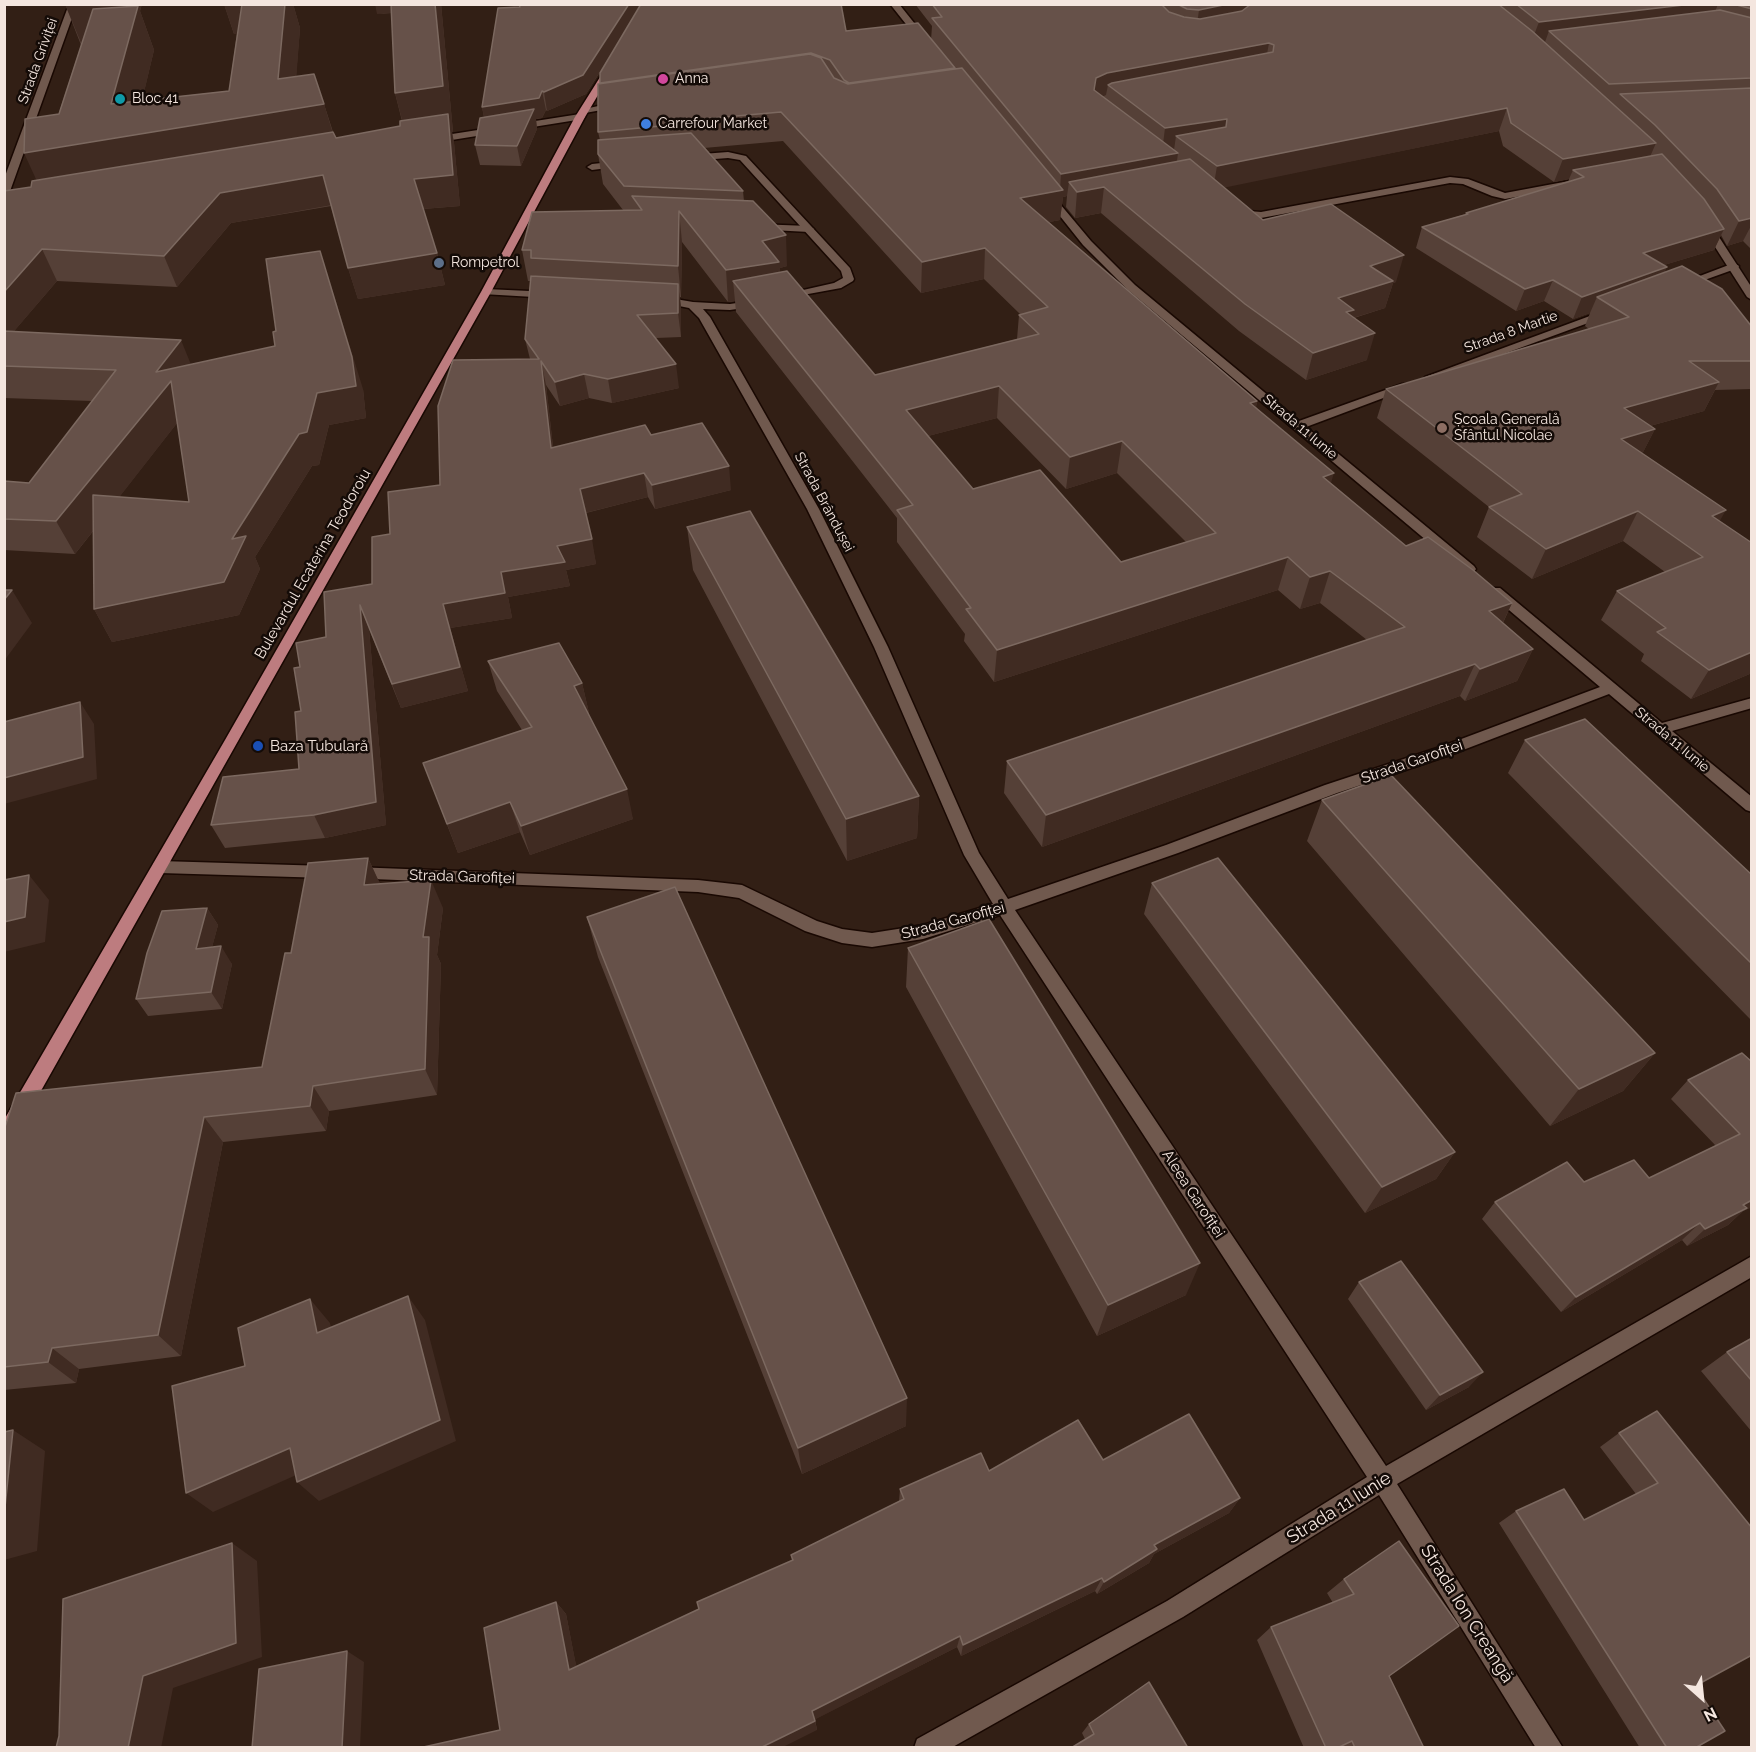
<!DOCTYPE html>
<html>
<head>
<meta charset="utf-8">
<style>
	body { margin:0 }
	#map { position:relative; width:1756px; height:1752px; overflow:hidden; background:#321f15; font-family:Raleway,sans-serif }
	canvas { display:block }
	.frame { position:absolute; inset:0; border:6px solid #f4e6df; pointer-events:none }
	.north { position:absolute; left:1672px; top:1668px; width:60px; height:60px; -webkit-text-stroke:4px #140b07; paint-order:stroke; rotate:153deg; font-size:16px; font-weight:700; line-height:24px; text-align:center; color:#f4e6df }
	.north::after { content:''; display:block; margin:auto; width:21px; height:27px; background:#f4e6df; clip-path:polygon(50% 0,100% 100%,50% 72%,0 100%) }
</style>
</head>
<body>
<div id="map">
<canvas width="1756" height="1752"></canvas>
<div class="frame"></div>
<div class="north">N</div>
</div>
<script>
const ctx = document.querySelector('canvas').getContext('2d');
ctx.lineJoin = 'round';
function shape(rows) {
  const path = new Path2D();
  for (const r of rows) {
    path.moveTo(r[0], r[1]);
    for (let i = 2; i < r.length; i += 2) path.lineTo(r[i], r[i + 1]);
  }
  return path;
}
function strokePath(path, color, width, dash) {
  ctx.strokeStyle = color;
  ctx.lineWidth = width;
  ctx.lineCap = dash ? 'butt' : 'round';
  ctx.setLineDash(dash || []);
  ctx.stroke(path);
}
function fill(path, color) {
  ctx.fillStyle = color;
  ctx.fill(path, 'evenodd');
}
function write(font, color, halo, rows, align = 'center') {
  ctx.font = font + ' Raleway,sans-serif';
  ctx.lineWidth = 5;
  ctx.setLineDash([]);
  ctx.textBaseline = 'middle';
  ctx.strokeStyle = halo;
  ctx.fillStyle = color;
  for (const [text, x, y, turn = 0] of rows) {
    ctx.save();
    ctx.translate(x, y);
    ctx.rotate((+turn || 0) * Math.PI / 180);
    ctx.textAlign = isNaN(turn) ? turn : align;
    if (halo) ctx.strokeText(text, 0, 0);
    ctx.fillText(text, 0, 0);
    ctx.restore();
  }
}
const pedestrian = shape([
	[756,224,809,226,814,229,809,232,752,229,752,225,756,224]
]);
const minor = shape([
	[69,4,77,4,9,194,4,197,4,179,69,4],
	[890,4,899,4,927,39,927,43,921,43,890,4],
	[621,101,624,102,624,106,585,113,580,110,621,101],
	[580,114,585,117,583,119,433,143,428,140,433,137,580,114],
	[728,152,746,156,850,268,854,279,853,281,841,288,781,299,781,295,834,283,843,278,841,271,740,160,728,158,689,161,684,158,689,155,728,152],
	[621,161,624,162,624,166,592,170,587,167,592,164,621,161],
	[1450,177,1468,179,1505,193,1569,181,1574,184,1569,187,1505,199,1492,196,1463,184,1450,183,1261,218,1236,216,1231,213,1236,210,1261,212,1450,177],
	[1044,192,1050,192,1091,241,1135,285,1299,421,1402,384,1410,384,1410,388,1306,427,1474,566,1476,569,1474,572,1464,572,1127,289,1083,245,1044,196,1044,192],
	[1734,263,1739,266,1738,268,1685,287,1681,288,1676,285,1734,263],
	[486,289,551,292,556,295,551,298,482,294,482,290,486,289],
	[658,296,693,302,730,304,757,300,762,303,757,306,730,310,703,309,710,317,819,509,888,647,979,853,1008,899,1166,845,1325,785,1440,747,1600,687,1490,594,1488,591,1490,588,1500,588,1662,723,1752,698,1752,708,1672,731,1752,797,1752,812,1746,810,1609,694,1450,755,1337,793,1178,853,1015,910,1386,1466,1752,1256,1752,1277,1397,1484,1563,1748,1536,1748,1379,1495,1183,1617,951,1748,914,1748,917,1739,1167,1601,1367,1477,1000,915,923,939,872,947,842,943,805,931,739,898,698,892,347,878,345,873,347,868,353,867,698,880,742,885,817,921,842,929,872,933,923,925,993,904,964,855,874,647,807,509,699,318,689,308,654,301,654,297,658,296],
	[1606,310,1610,311,1610,315,1435,379,1427,379,1425,377,1606,310],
	[160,861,327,866,333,867,335,872,333,877,327,878,160,873,154,871,152,867,154,863,160,861]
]);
const tertiary = shape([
	[1702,223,1710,223,1752,288,1752,300,1747,297,1701,225,1702,223]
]);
const primary = shape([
	[607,66,614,68,585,117,491,292,11,1144,4,1146,4,1120,225,740,481,292,575,117,607,66]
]);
const wall = shape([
	[65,4,142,4,140,11,154,50,142,100,229,91,237,33,234,34,224,4,293,4,300,28,296,76,324,104,333,132,336,138,400,126,402,121,395,93,392,13,377,14,441,4,453,132,452,132,454,143,460,206,423,209,437,253,445,285,358,299,348,268,331,206,231,223,177,287,57,281,14,331,191,364,363,389,366,418,329,425,319,465,312,466,255,557,260,569,239,615,112,642,94,609,94,530,75,554,4,550,4,481,29,483,92,401,4,398,4,191,31,187,37,180,81,45],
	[177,423,189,502,119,497],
	[915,4,1752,4,1752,250,1743,241,1727,246,1721,235,1714,250,1664,265,1665,273,1752,327,1752,389,1715,390,1704,411,1650,426,1655,429,1642,454,1720,521,1752,673,1691,699,1641,661,1644,654,1601,620,1617,591,1665,572,1623,541,1532,579,1477,537,1489,507,1377,418,1386,389,1589,329,1585,326,1590,313,1573,319,1544,301,1516,311,1416,248,1422,227,1466,214,1466,213,1568,182,1569,179,1554,182,1503,146,1499,131,1224,187,1263,220,1396,282,1393,283,1385,308,1354,318,1367,360,1306,380,1239,331,1101,213,1075,218,1066,207,1067,196,1063,197,1060,220,1049,222,1257,401,1256,407,1331,483,1406,546,1512,603,1503,623,1533,649,1517,681,1465,701,1460,696,1042,847,1004,793,1007,761,1367,640,1320,603,1300,609,1278,590,994,682,964,641,965,634,897,542,897,518,736,312,735,301,728,302,682,242,681,297,680,297,681,307,681,337,656,338,679,388,612,403,589,398,560,406,546,385,553,447,651,435,731,490,655,509,648,497,586,513,596,564,566,570,570,586,508,597,512,618,450,628,468,691,401,708,369,629,386,825,325,838,225,848,211,825,299,769,301,711,300,667,372,584,390,534,440,485,530,359,525,339,531,281,528,281,522,250,623,210,603,184,598,154,600,140,598,132,600,84,605,64,586,94,547,111,546,110,542,118,536,119,537,129,521,166,480,165,475,145,484,117,482,107,498,8,846,31,931,40,932,26],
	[783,141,921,293,984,279,1020,314,1019,315,1017,339,875,375,780,272,780,268,787,266,744,201,743,191,704,148],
	[997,418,1066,489,1117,473,1186,542,1121,562,973,489,928,436],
	[687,527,919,796,917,838,847,861,693,570],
	[488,661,582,683,589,713,588,714,633,819,530,855,520,832,458,853,423,763,522,730,497,691],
	[1525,740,1752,875,1751,1020,1508,773],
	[1322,800,1655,1053,1623,1091,1550,1126,1307,841],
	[368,858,380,884,443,908,437,955,441,964,437,1095,329,1111,326,1131,223,1142,181,1356,79,1369,76,1383,4,1390,4,1130,262,1067,291,953],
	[1152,883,1455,1152,1436,1179,1365,1213,1144,914],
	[207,908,218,925,212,947,232,964,222,1009,148,1016,136,999],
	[587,917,906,1426,802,1474,598,957],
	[908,948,1186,1295,1097,1336,906,987],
	[1752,1062,1752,1207,1743,1211,1728,1225,1687,1246,1682,1240,1561,1312,1482,1219,1495,1202,1584,1182,1649,1178,1716,1146,1671,1099,1688,1080],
	[1359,1282,1469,1387,1426,1410,1348,1299],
	[1752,1338,1752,1432,1701,1371,1727,1352],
	[1657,1411,1695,1686,1695,1748,1640,1748,1499,1523,1516,1511,1584,1520,1636,1494,1600,1447,1619,1433],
	[1103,1460,1240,1498,1229,1513,1154,1554,1149,1563,1097,1594,1095,1591,961,1656,957,1647,815,1719,817,1730,500,1730,556,1602,566,1614,576,1666,699,1609,792,1561,791,1555,899,1502,900,1489,989,1471],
	[1399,1541,1389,1676,1424,1748,1304,1748,1257,1640,1271,1627,1333,1603,1327,1593,1344,1579],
	[1089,1724,1188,1748,1085,1739,1082,1733]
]);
const shadedWall = shape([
	[65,4,142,4,140,11,154,50,134,135,278,79,285,4,293,4,300,28,294,109,324,104,338,150,46,201,24,153,111,104,86,55],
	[224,4,278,4,276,30,234,34],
	[375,4,399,4,401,12,377,14],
	[435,4,441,4,453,132,452,132,454,143,460,206,422,209,414,179,407,139,395,93],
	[629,4,642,4,586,94,547,111,544,92],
	[1228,4,1313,4,1196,32,1199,10],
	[1692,4,1718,4,1711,23,1549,31,1545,42,1531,43,1539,22],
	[1269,43,1265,65,1108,85,1106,95,1093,101,1096,78,1107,73],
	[811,53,812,72,602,102,600,83],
	[542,91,546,110,542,118,536,119,537,129,521,166,517,146,486,127,482,107],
	[1507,108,1499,131,1213,190,1217,166],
	[1227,119,1222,142,1176,136,1174,150,1162,152,1165,128],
	[1656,143,1646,166,1573,170,1569,179,1554,182,1563,159],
	[1178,153,1175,177,1104,187,1101,213,1075,218,1077,192,1069,182,1067,196,1063,197,1060,220,1018,228,1020,198,1060,191,1061,174],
	[323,175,332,205,231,223,177,287,164,256,220,193],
	[679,211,682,242,681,297,678,266],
	[1752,218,1752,224,1743,241,1727,246,1739,221],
	[1724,229,1714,250,1634,274,1643,253],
	[786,235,787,266,780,268,781,293,733,281,735,301,728,302,726,270,762,241],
	[985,248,984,279,921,293,922,262],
	[42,249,57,281,4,343,4,292],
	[437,253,445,285,358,299,348,268],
	[1404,255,1396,282,1393,283,1385,308,1330,325,1338,298,1370,266],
	[1667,267,1658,288,1597,297,1590,313,1573,319,1582,297],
	[1553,280,1544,301,1516,311,1525,289],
	[330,282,363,389,366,418,329,425,319,465,312,466,255,557,260,569,239,615,112,642,94,609,232,539,299,434],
	[678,284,681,307,681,337,678,313],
	[1375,333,1367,360,1306,380,1313,353],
	[181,340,194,372,185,413,75,554,56,521,156,372],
	[541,361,546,385,556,472,551,448],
	[676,364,679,388,612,403,608,379],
	[584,374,589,398,560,406,555,382],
	[1719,382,1704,411,1610,437,1624,408],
	[999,386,997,418,905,442,906,410],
	[1257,401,1250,433,1250,403],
	[1655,429,1640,458,1621,439],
	[1122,441,1117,473,1066,489,1070,457],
	[729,466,731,490,655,509,652,485],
	[644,473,648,497,585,513,580,489],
	[1334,473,1324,506,1323,477],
	[1726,510,1709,540,1712,516],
	[1638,511,1623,541,1532,579,1546,549],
	[592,539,596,564,566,570,570,586,508,597,512,618,450,628,468,691,401,708,392,684,443,604,501,572,557,546],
	[1288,557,1278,590,994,682,997,650],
	[1330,571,1320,603,1300,609,1310,577],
	[12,590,32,623,4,661,4,600],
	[1512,603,1497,635,1489,611],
	[360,605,369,629,386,825,325,838,314,815],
	[1533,649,1517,681,1465,701,1480,669],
	[1752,652,1752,673,1691,699,1709,670],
	[1475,664,1460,696,1042,847,1046,815],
	[582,683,589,713,581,717,574,686],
	[80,702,94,724,97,779,4,804,4,778],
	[627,789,633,819,530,855,521,826],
	[919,796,917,838,847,861,846,819],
	[510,802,520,832,458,853,447,824],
	[368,858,381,886,364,885],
	[29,875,49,900,45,942,4,952,4,922],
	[431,880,443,908,437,955,441,964,437,1095,425,1069,423,937],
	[207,908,218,925,207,966,196,949],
	[221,946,232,964,222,1009,211,992],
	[1655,1053,1623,1091,1550,1126,1579,1089],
	[313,1086,329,1111,326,1131,310,1106],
	[204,1117,223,1142,181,1356,158,1335],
	[1455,1152,1436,1179,1365,1213,1382,1187],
	[1752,1200,1752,1207,1743,1211,1728,1225,1687,1246,1705,1229],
	[1700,1223,1682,1240,1561,1312,1576,1297],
	[1200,1263,1186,1295,1097,1336,1108,1305],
	[408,1296,425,1320,456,1441,319,1501,297,1482],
	[310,1299,330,1323,337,1357,317,1333],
	[52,1348,79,1369,76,1383,48,1362],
	[1483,1372,1469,1387,1426,1410,1440,1395],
	[907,1398,906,1426,802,1474,798,1448],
	[13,1430,45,1451,37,1551,4,1560,4,1517],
	[290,1448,312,1468,213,1512,186,1493],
	[1240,1498,1229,1513,1154,1554,1149,1563,1097,1594,1104,1582,1154,1545],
	[232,1543,257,1561,262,1657,173,1688,161,1748,128,1748,143,1676],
	[1102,1578,1095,1591,961,1656,963,1645],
	[556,1602,566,1614,579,1680,569,1670],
	[960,1636,957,1647,814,1720,812,1711],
	[347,1651,364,1662,360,1748,342,1748],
	[815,1721,817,1730,781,1748,760,1748]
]);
const building = shape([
	[242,4,285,4,278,79,314,74,324,104,24,153,25,119,59,114,93,9,138,6,111,104,229,91,242,4],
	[391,4,435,4,443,86,395,93,391,4],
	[519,4,629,4,583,75,544,92,542,91,539,98,482,107,498,8,520,7,519,4],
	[641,4,841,4,846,31,918,23,955,68,849,83,844,80,830,60,811,53,600,83,600,73,641,4],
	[932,4,1161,4,1169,12,1184,17,1200,19,1242,11,1251,4,1498,4,1532,31,1656,143,1563,159,1511,123,1507,108,1217,166,1176,136,1226,127,1227,119,1165,128,1108,85,1112,83,1273,52,1274,45,1269,43,1107,73,1096,78,1094,90,1178,153,1061,174,932,18,942,17,932,4],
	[1228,4,1199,10,1187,9,1177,4,1228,4],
	[1516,4,1692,4,1539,22,1516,4],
	[1733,4,1752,4,1752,9,1733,4],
	[1720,10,1752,18,1752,78,1609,84,1549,31,1720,10],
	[810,54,821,58,834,78,848,84,962,68,1063,190,1020,198,1257,401,1250,403,1334,473,1323,477,1406,546,1428,537,1473,570,1512,603,1489,611,1533,649,1480,669,1475,664,1046,815,1007,761,1405,627,1330,571,1310,577,1288,557,997,650,966,609,971,608,897,510,913,505,733,281,787,271,875,375,1039,334,1019,315,1048,307,985,248,922,262,781,112,679,121,682,124,598,132,598,84,810,54],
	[999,386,1070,457,1122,441,1216,533,1121,562,1040,470,973,489,906,410,999,386],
	[1752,88,1752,218,1739,221,1717,189,1655,125,1620,94,1752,88],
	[534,109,517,146,475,145,480,118,534,109],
	[448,114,453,175,414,179,437,253,348,268,323,175,220,193,164,256,42,249,4,292,4,191,31,187,32,181,333,132,336,138,400,126,400,121,448,114],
	[691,133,743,191,624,186,598,154,598,140,691,133],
	[1662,154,1704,199,1724,229,1643,253,1667,267,1582,297,1553,280,1525,289,1422,227,1468,214,1466,213,1584,177,1573,170,1662,154],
	[1190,159,1263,220,1331,204,1404,255,1370,266,1393,281,1338,298,1354,310,1346,312,1375,333,1313,353,1245,304,1104,187,1077,192,1069,182,1190,159],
	[632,196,753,201,786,235,762,241,779,262,726,270,679,211,678,266,531,258,531,250,522,250,532,212,642,210,632,196],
	[320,251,352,357,356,386,317,393,307,432,299,434,232,539,246,536,224,582,94,609,93,495,189,502,171,381,56,521,4,519,4,481,29,483,116,370,4,366,4,331,181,340,156,372,275,346,273,332,276,331,266,259,320,251],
	[1682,266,1722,289,1752,327,1752,361,1689,361,1719,382,1624,408,1655,429,1621,439,1726,510,1712,516,1752,543,1752,652,1709,670,1657,632,1666,628,1617,591,1703,557,1638,511,1546,549,1489,507,1522,494,1386,389,1629,317,1597,297,1682,266],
	[531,276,678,284,678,313,637,315,676,364,608,379,584,374,555,382,541,361,551,448,645,425,651,435,702,423,729,466,652,485,644,473,580,489,592,539,557,546,565,562,501,572,505,593,443,604,460,667,392,684,360,605,376,802,314,815,211,825,223,777,299,769,295,712,301,711,294,668,300,667,296,643,326,637,324,592,372,584,372,537,390,534,388,492,440,485,438,406,453,360,539,359,525,339,531,276],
	[750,511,919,796,846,819,687,527,750,511],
	[4,590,12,590,4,600,4,590],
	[559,643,582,683,574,686,627,789,521,826,510,802,447,824,423,763,532,727,488,661,559,643],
	[80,702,83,757,4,778,4,722,80,702],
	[1585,719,1752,875,1752,964,1525,740,1585,719],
	[1391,775,1655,1053,1579,1089,1322,800,1391,775],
	[368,858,364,885,431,880,423,937,429,937,425,1069,313,1086,310,1106,204,1117,158,1335,52,1348,48,1362,4,1367,4,1130,16,1093,262,1067,285,953,291,953,308,863,368,858],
	[1218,858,1455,1152,1382,1187,1152,883,1218,858],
	[29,875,25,917,4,922,4,880,29,875],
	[675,887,907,1398,798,1448,587,917,675,887],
	[207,908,196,949,221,946,211,992,136,999,147,953,162,911,207,908],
	[989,919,1200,1263,1108,1305,908,948,989,919],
	[1742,1053,1752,1062,1752,1200,1743,1205,1747,1208,1705,1229,1700,1223,1576,1297,1495,1202,1567,1162,1584,1182,1634,1160,1649,1178,1740,1134,1688,1080,1742,1053],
	[1401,1261,1483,1372,1440,1395,1359,1282,1401,1261],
	[408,1296,440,1420,297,1482,290,1448,186,1493,172,1386,245,1366,238,1328,310,1299,317,1333,408,1296],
	[1752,1338,1752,1381,1727,1352,1752,1338],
	[1657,1411,1752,1528,1752,1655,1695,1686,1725,1731,1695,1748,1667,1748,1516,1511,1564,1489,1584,1520,1658,1483,1619,1433,1657,1411],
	[1189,1414,1240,1498,1154,1545,1157,1549,1104,1582,1102,1578,963,1645,960,1636,812,1711,815,1721,760,1748,419,1748,500,1730,484,1628,556,1602,569,1670,699,1609,697,1602,793,1560,791,1555,904,1499,900,1489,981,1453,989,1471,1078,1420,1103,1460,1189,1414],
	[13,1430,4,1517,4,1432,13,1430],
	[1399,1541,1459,1626,1389,1676,1424,1748,1355,1748,1352,1741,1337,1748,1326,1748,1271,1627,1354,1594,1344,1579,1399,1541],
	[232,1543,236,1643,143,1676,128,1748,56,1748,59,1736,63,1599,232,1543],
	[347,1651,342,1748,252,1748,259,1669,347,1651],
	[1149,1682,1188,1748,1071,1748,1094,1734,1089,1724,1149,1682]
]);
const markers = [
	[663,79,6,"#d1479c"],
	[120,99,6,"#0f9aa8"],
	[646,124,6,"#3f7fe0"],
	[439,263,6,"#5c6f8a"],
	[1442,428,6,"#8d6e63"],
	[258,746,6,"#1a4fb4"]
];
const farStreetnames = [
	["Strada Griviței",38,61,-70],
	["Strada 8 Martie",1511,332,-20],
	["Strada 11 Iunie",1300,427,40],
	["Strada Brândușei",824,502,62],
	["Strada 11 Iunie",1672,740,40]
];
const farPoinames = [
	["Anna",675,79],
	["Bloc 41",132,99],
	["Carrefour Market",658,124],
	["Rompetrol",451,263],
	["Școala Generală",1454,420],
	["Sfântul Nicolae",1454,436]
];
const streetNames = [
	["Bulevardul Ecaterina Teodoroiu",313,564,-60],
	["Strada Garofiței",1412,762,-19],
	["Strada Garofiței",462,877,2],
	["Strada Garofiței",953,921,-15],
	["Aleea Garofiței",1193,1194,57]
];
const poiNames = [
	["Baza Tubulară",270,746]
];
const nearStreetnames = [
	["Strada 11 Iunie",1339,1508,-32],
	["Strada Ion Creangă",1467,1614,58]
];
strokePath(pedestrian, '#190802', 3);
strokePath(minor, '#190802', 3);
strokePath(tertiary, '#190802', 3);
strokePath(primary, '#190802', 3);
fill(pedestrian, '#70594e');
fill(minor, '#70594e');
fill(tertiary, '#70594e');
fill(primary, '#bd7c7f');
fill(wall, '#554037');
fill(shadedWall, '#402b22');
fill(building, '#665149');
strokePath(building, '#7c6960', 1.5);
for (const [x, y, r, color] of markers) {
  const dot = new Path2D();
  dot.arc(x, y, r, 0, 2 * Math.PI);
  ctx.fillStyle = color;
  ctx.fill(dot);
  strokePath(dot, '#140b07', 2);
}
write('14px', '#f4e6df', '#140b07', farStreetnames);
write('14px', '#f4e6df', '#140b07', farPoinames, 'left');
write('15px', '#f4e6df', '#140b07', streetNames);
write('15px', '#f4e6df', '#140b07', poiNames, 'left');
write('18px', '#f4e6df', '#140b07', nearStreetnames);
</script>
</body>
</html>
